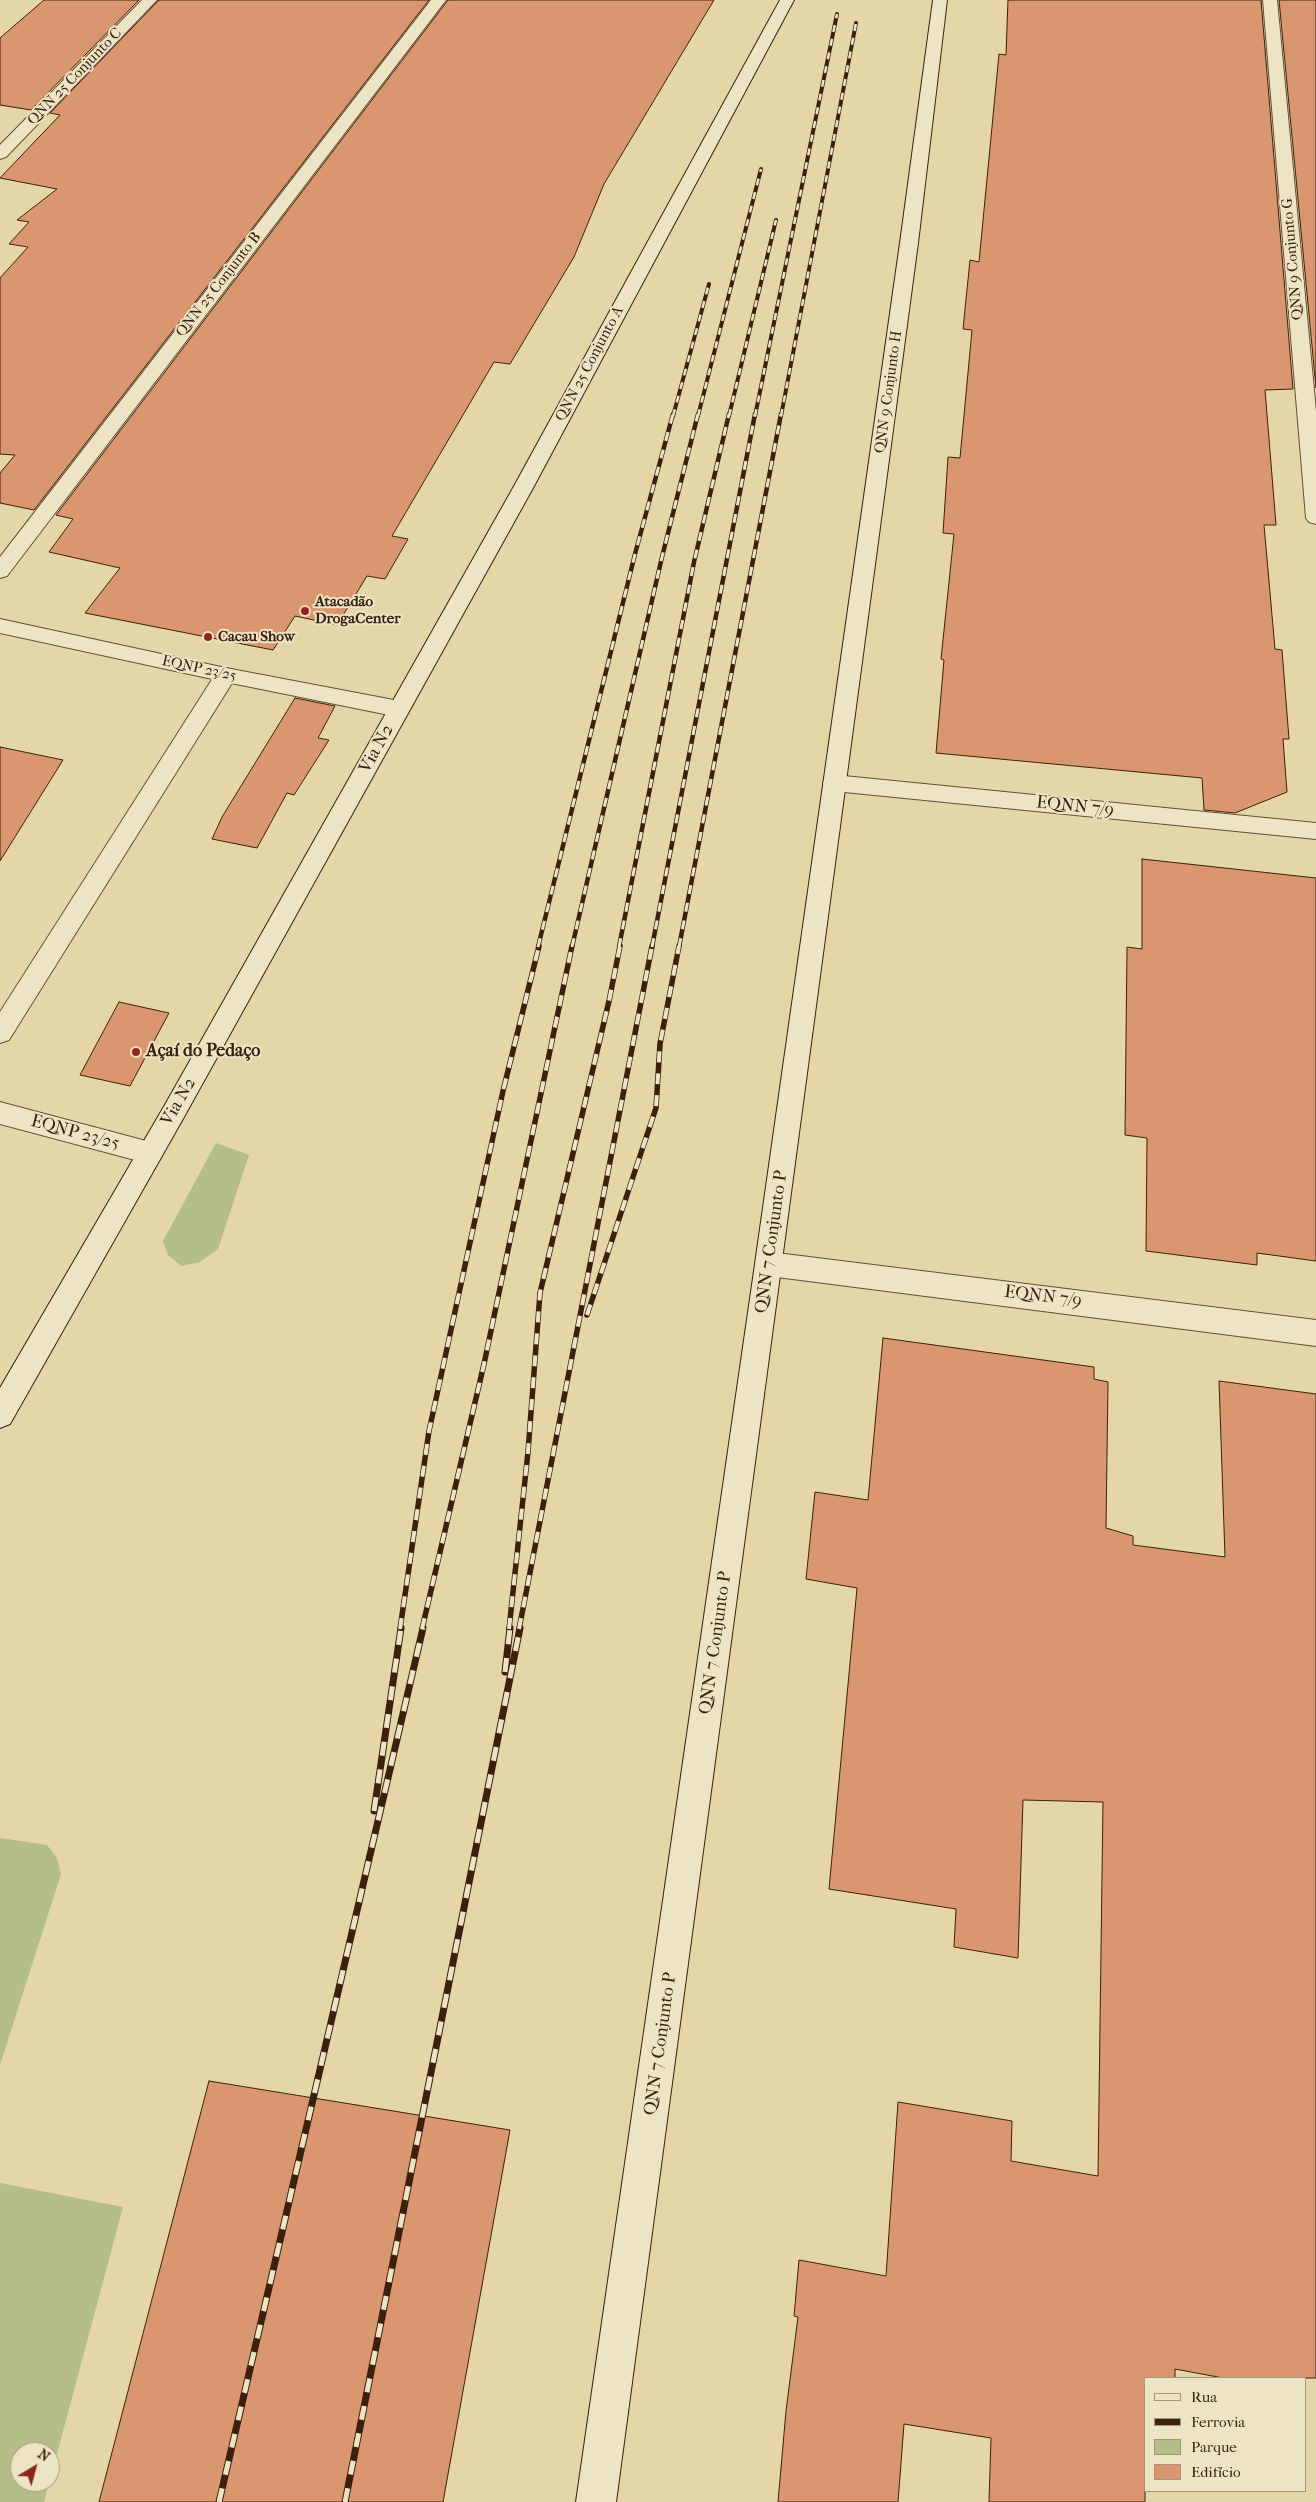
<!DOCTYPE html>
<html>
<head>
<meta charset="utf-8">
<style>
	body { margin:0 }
	#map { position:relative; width:1316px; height:2502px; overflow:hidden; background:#e4d6a7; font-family:"IM FELL French Canon",serif }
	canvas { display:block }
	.legend { position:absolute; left:1144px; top:2377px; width:162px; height:115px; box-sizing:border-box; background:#ede4c6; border:1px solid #a6967c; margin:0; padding:6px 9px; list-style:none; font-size:15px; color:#3b200e }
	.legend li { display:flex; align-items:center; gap:10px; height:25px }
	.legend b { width:25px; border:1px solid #a6967c }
	.north { position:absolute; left:10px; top:2442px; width:50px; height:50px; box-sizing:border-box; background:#ede4c6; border:1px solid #a6967c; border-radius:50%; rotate:37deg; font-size:14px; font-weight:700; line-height:20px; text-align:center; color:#3b200e }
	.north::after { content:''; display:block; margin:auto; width:18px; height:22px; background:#8f2418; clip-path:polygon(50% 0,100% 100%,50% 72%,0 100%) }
</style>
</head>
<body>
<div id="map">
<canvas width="1316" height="2502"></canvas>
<ul class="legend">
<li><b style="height:6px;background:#ede4c6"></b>Rua</li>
<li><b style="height:6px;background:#3b200e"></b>Ferrovia</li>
<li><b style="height:14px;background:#b3be88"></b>Parque</li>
<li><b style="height:14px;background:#da966e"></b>Edifício</li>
</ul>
<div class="north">N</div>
</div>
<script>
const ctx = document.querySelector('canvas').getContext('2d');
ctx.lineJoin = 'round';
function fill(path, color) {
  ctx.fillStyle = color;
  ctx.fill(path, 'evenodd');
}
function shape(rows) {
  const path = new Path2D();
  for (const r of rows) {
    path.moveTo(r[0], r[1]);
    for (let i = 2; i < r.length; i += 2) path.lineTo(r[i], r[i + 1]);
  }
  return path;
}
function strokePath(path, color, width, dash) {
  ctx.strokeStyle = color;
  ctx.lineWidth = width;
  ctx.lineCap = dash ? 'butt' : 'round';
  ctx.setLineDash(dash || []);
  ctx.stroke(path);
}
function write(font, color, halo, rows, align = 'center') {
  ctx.font = font + ' "IM FELL French Canon",serif';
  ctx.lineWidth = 4;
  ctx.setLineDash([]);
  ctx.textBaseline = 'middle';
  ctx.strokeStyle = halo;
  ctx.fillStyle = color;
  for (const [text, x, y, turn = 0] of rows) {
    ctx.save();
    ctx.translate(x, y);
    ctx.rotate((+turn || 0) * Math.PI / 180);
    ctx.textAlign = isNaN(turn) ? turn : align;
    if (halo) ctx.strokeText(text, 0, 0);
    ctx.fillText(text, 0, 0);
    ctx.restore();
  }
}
const green = shape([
	[216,1143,249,1155,218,1249,200,1262,181,1266,168,1255,163,1241],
	[0,1838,47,1845,57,1858,61,1874,0,2065],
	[0,2183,123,2207,50,2480,50,2452,20,2452,20,2482,49,2482,44,2502,0,2502]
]);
const building = shape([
	[44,0,139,0,31,110,0,105,0,38,44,0],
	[159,0,429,0,34,510,0,503,0,473,15,455,0,454,0,278,28,247,9,244,29,222,17,220,57,189,0,178,60,115,50,113,159,0],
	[448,0,714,0,604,184,574,257,510,364,494,362,392,536,408,539,385,579,367,576,337,625,295,616,273,650,85,613,120,568,49,552,73,519,56,515,448,0],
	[1008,0,1261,0,1293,389,1265,390,1276,525,1264,525,1275,649,1282,650,1289,739,1283,739,1287,792,1235,813,1204,810,1202,778,936,753,944,660,941,659,954,534,943,533,948,457,960,458,972,330,963,329,970,260,979,262,999,54,1006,55,1008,0],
	[1279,0,1316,0,1316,388,1279,0],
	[295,698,335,706,318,738,329,740,294,795,287,793,257,848,212,839,222,817,295,698],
	[0,747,63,760,0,861,0,747],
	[1142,859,1316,878,1316,1261,1257,1253,1257,1265,1146,1251,1147,1138,1125,1135,1127,947,1142,949,1142,859],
	[119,1002,169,1013,130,1086,80,1075,119,1002],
	[883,1338,1094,1367,1094,1379,1108,1382,1106,1528,1133,1536,1133,1545,1225,1557,1219,1381,1316,1394,1316,2378,1223,2378,1175,2369,1175,2378,1145,2378,1145,2502,989,2502,991,2438,904,2424,898,2502,778,2502,786,2411,798,2317,794,2316,799,2260,886,2276,898,2102,1012,2121,1011,2161,1098,2176,1103,1802,1023,1800,1018,1958,954,1947,956,1909,829,1889,857,1588,806,1579,815,1492,868,1500,883,1338],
	[209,2081,510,2130,443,2502,99,2502,209,2081]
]);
const lane = shape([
	[226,668,234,670,237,675,9,1040,0,1043,0,1012,218,670,226,668]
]);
const street = shape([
	[142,0,157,0,6,157,0,159,0,145,142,0],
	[431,0,446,0,7,576,0,578,0,557,431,0],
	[1263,0,1277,0,1316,411,1316,524,1309,522,1306,518,1263,0],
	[0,619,226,668,399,701,407,704,410,709,407,714,399,717,226,682,0,633,0,619],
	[834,775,1316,823,1316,839,834,791,826,789,823,783,826,777,834,775],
	[0,1102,150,1142,159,1145,163,1153,159,1161,150,1164,0,1124,0,1102],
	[769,1252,1316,1320,1316,1346,769,1276,759,1272,755,1264,759,1256,769,1252]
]);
const secondary = shape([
	[780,0,794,0,533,488,184,1117,10,1424,0,1428,0,1388,166,1103,513,488,780,0],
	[933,0,947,0,918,243,616,2502,576,2502,755,1264,900,243,933,0]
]);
const railFar3 = shape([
	[673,416,709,284],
	[698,416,761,169],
	[729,416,776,220],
	[755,416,837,14],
	[781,416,856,23]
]);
const railFar2 = shape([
	[538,947,635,554,673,414],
	[572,947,662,557,698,414],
	[619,947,694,562,729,414],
	[652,947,755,414],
	[679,947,781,414]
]);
const railFar1 = shape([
	[587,1315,656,1108,660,1044,679,946],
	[400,1629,429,1431,503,1091,539,946],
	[422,1629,484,1364,572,946],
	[509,1629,528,1452,540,1293,609,1001,620,946],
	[519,1629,652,946]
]);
const rail = shape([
	[505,1672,510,1628],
	[374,1811,401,1628],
	[219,2502,423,1628],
	[345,2502,520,1628]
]);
const markers = [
	[305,611,5,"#8f2418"],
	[208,637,5,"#8f2418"],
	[136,1052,5,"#8f2418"]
];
const farStreetnames = [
	["QNN 25 Conjunto C",75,77,-46],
	["QNN 9 Conjunto G",1293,259,-95],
	["QNN 25 Conjunto B",219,285,-52],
	["QNN 25 Conjunto A",590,364,-62],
	["QNN 9 Conjunto H",889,392,-82],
	["EQNP 23/25",199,669,12]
];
const farPoinames = [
	["Atacadão",315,602],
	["DrogaCenter",315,619],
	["Cacau Show",218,637]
];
const streetNames = [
	["Via N2",377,749,-61],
	["EQNN 7/9",1075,807,6],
	["Via N2",179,1102,-60],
	["EQNP 23/25",75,1133,15],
	["QNN 7 Conjunto P",772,1242,-82],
	["EQNN 7/9",1043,1297,7],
	["QNN 7 Conjunto P",716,1643,-82],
	["QNN 7 Conjunto P",661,2044,-82]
];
const poiNames = [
	["Açaí do Pedaço",146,1052]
];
fill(green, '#b3be88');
fill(building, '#da966e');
strokePath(building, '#3b200e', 1);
strokePath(lane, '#654e34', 2);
strokePath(street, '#654e34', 2);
strokePath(secondary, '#3b200e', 2);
fill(lane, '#ede4c6');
fill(street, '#ede4c6');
fill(secondary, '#ede4c6');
strokePath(railFar3, '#3b200e', 4);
strokePath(railFar2, '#3b200e', 4.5);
strokePath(railFar1, '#3b200e', 5.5);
strokePath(rail, '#3b200e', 7);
strokePath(railFar3, '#ede4c6', 2.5, [7]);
strokePath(railFar2, '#ede4c6', 3, [9]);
strokePath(railFar1, '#ede4c6', 4, [11]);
strokePath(rail, '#ede4c6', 5, [14]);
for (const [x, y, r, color] of markers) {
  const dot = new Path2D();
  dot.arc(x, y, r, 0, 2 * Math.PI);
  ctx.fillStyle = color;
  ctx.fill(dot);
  strokePath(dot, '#ede4c6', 2);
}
write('15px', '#3b200e', '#ede4c6', farStreetnames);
write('bold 15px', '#3b200e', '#ede4c6', farPoinames, 'left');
write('18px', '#3b200e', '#ede4c6', streetNames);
write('bold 18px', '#3b200e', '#ede4c6', poiNames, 'left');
</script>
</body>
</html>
